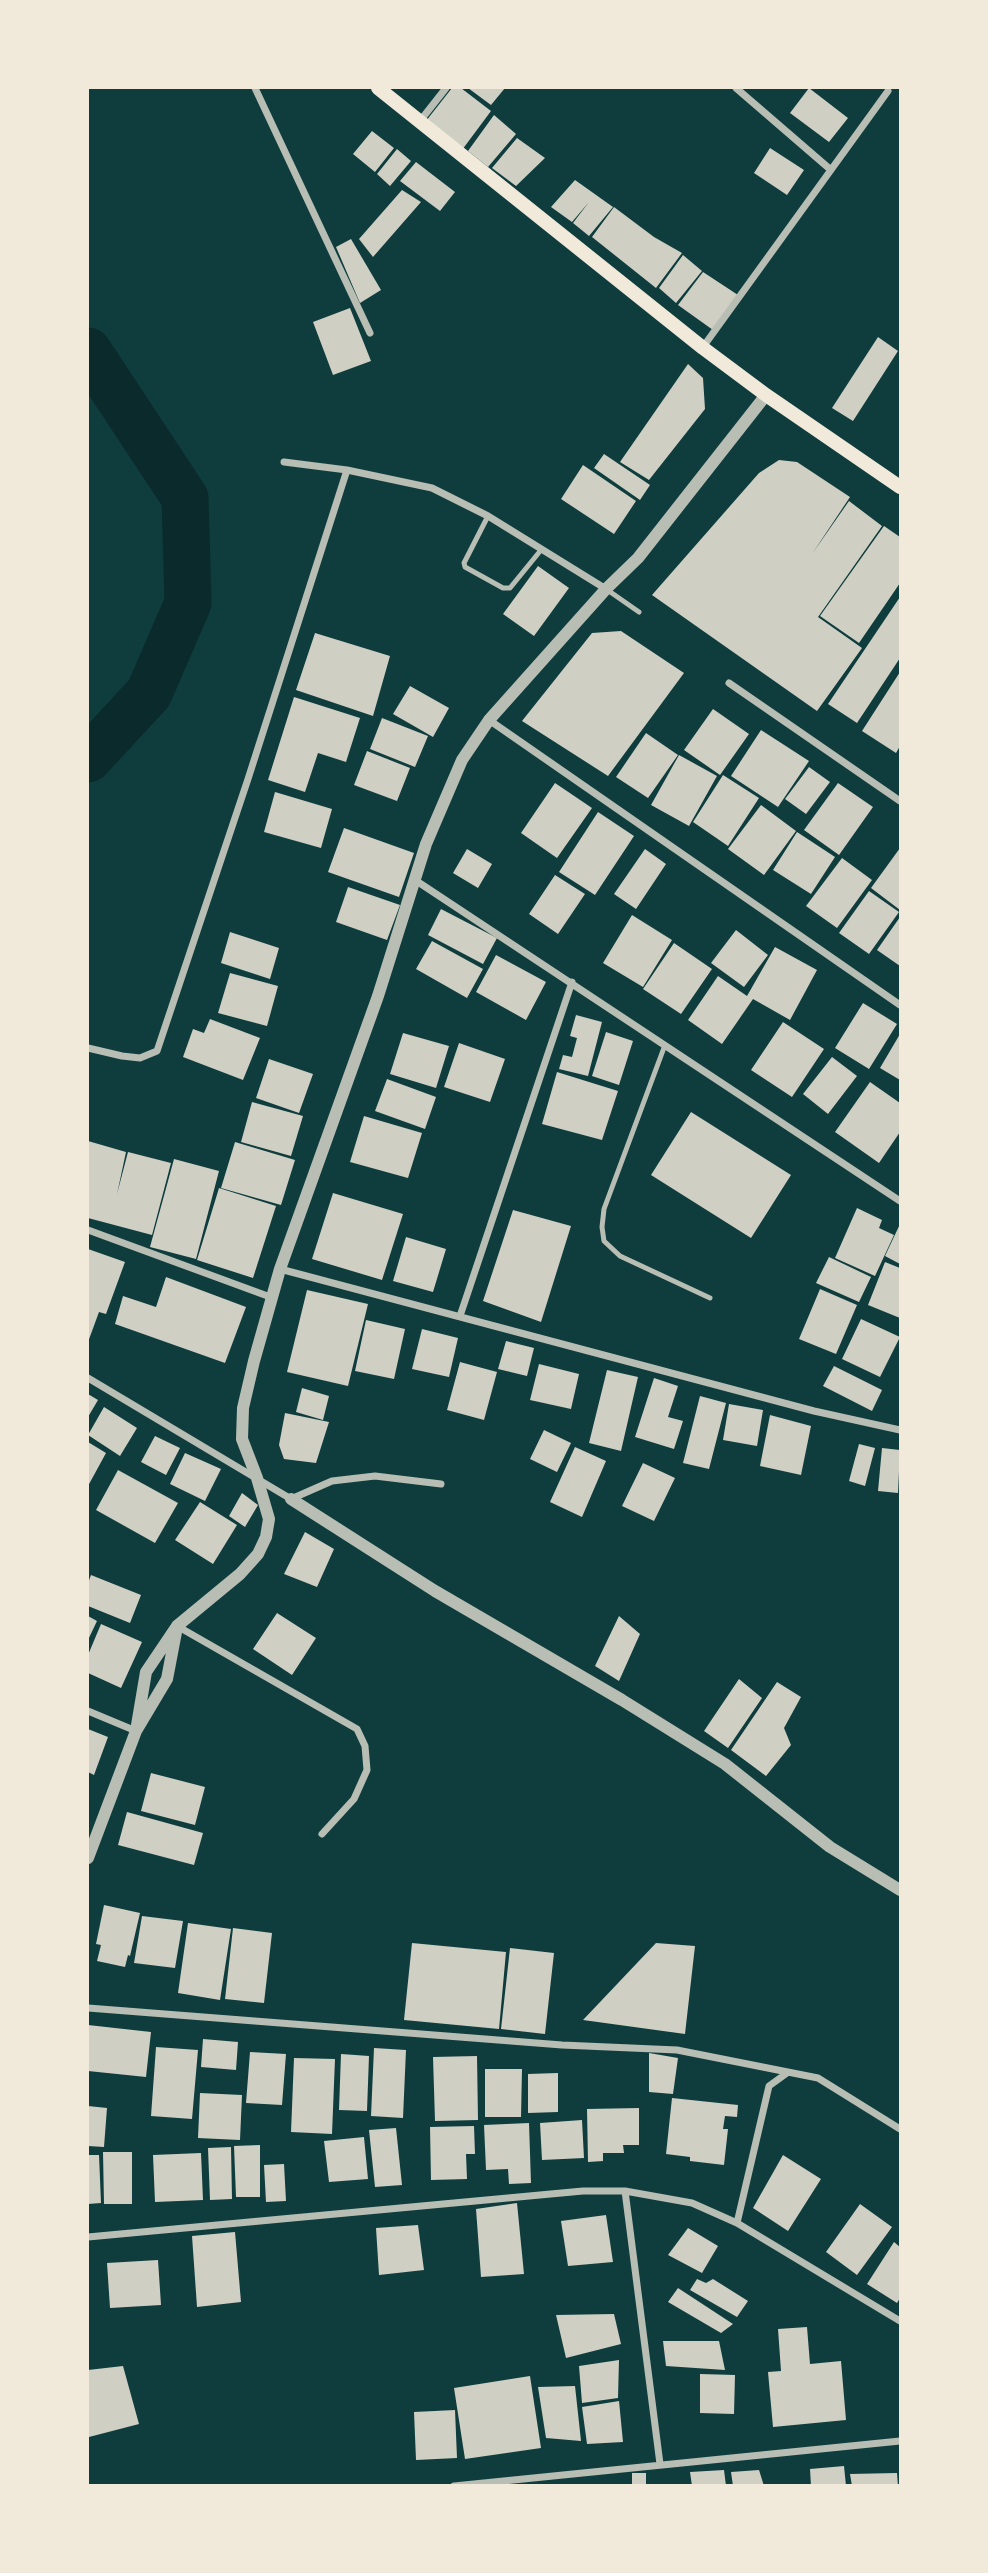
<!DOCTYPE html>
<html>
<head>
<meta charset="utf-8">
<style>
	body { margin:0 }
	#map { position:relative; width:988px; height:2573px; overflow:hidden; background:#0f3d3e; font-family:"Fira Sans",sans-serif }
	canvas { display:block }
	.frame { position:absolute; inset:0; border:89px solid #f1e9da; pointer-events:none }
</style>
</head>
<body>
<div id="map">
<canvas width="988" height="2573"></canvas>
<div class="frame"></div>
</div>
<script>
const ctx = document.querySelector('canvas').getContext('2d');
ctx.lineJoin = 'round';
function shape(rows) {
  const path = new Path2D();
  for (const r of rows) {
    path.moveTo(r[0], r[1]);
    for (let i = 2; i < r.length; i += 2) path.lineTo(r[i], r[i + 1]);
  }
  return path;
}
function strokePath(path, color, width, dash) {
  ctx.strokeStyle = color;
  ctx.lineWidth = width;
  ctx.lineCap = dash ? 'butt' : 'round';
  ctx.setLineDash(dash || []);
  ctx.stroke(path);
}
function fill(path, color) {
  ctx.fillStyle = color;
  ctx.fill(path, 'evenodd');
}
const river = shape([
	[88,351,185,498,188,603,149,693,88,759]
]);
const building = shape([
	[452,88,461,88,491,111,462,150,426,121],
	[468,88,505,88,491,105],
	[809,88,848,118,829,142,790,113],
	[494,115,516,134,488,167,468,151],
	[372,131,394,148,375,172,353,154],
	[517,138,545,158,516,186,492,168],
	[770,148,804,170,787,195,754,173],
	[397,149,411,161,390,186,377,174],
	[416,162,455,192,440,211,400,181],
	[575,180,613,207,589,236,573,223,589,202,572,222,551,207],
	[402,190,421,202,373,257,359,239],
	[614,207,654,237,682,253,656,288,592,237],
	[351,239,381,290,360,303,336,247],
	[683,255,702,271,676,303,659,288],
	[703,272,738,295,713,330,678,305],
	[350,308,371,361,333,375,313,322],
	[878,337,898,351,853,421,832,408],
	[688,364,703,378,705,409,649,480,620,462],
	[604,454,650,485,640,500,594,468],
	[779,460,797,462,850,497,812,554,849,501,882,526,818,617,862,648,817,711,652,595,759,473],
	[583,465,636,501,614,534,561,499],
	[884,526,900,537,900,583,859,643,820,616],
	[538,566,569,588,534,636,503,614],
	[900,597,900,658,857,723,828,704],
	[621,631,684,673,608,776,522,721,592,633],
	[315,633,390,656,373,716,296,690],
	[900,672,900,746,896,753,862,731],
	[410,686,449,708,433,737,393,714],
	[294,697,360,718,346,762,318,753,305,792,268,780],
	[713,709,749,734,720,775,684,750],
	[382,718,428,736,415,767,370,749],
	[761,730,809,761,778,807,731,776],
	[646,733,678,755,648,798,616,777],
	[367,751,410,768,397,801,354,785],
	[679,755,717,776,689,826,651,805],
	[809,767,830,782,806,814,785,799],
	[723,775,759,798,728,846,693,822],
	[555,783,592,808,557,858,521,833],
	[838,783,873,807,839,855,804,830],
	[275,792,332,809,321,848,264,832],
	[761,805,796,831,764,875,728,849],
	[598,812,634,836,595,895,559,872],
	[344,828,414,853,399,897,328,872],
	[797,832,835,857,811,894,773,870],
	[900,848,900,910,871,888],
	[467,849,492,864,478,888,453,873],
	[645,849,666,864,636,909,614,894],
	[842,858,872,880,837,928,806,906],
	[555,875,585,894,558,934,529,914],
	[348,887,400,905,387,940,336,922],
	[869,891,899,912,869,954,839,933],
	[441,909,497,938,483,964,428,935],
	[632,915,672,940,643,987,603,963],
	[900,917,900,966,877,950],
	[736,930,768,955,744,987,711,963],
	[230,932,279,948,270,979,221,963],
	[432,941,483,969,467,998,416,969],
	[674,943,712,969,681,1014,643,989],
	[775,947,817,970,790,1020,753,999,722,1044,688,1020,718,976,747,996],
	[496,955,546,982,526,1020,476,992],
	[230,973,278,986,267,1026,218,1013],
	[863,1003,897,1024,869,1069,835,1048],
	[576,1015,602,1022,588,1076,559,1069,563,1055,572,1057,577,1038,570,1036],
	[210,1019,260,1038,243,1080,183,1057,193,1029,204,1033],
	[783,1022,824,1049,792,1097,751,1070],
	[606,1032,633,1041,619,1085,592,1076],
	[403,1033,449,1046,436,1088,390,1074],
	[900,1034,900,1080,880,1068],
	[459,1043,505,1059,490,1102,444,1087],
	[832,1057,857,1076,828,1114,803,1094],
	[269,1059,313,1074,299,1113,256,1098],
	[557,1072,618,1091,602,1140,542,1124],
	[387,1079,436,1097,425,1129,375,1111],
	[870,1082,900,1103,900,1132,879,1163,835,1132],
	[252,1102,303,1116,291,1156,241,1142],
	[691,1112,791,1175,751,1238,651,1175],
	[364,1116,422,1133,408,1178,350,1162],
	[88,1141,126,1152,117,1194,128,1152,171,1163,152,1235,88,1218],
	[235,1142,295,1160,281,1205,221,1188],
	[174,1159,219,1171,196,1259,150,1247],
	[219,1188,276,1206,253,1278,197,1260],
	[333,1193,403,1214,382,1280,312,1259],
	[857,1208,882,1220,879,1228,894,1235,875,1276,835,1258],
	[513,1210,571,1226,541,1322,483,1301],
	[900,1224,900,1264,885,1256],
	[406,1237,446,1249,433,1292,393,1281],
	[88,1249,125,1262,106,1314,99,1312,88,1342],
	[829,1257,871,1277,859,1302,816,1283],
	[885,1262,900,1268,900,1318,868,1305],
	[166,1277,246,1307,225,1363,115,1324,123,1296,156,1307],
	[820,1289,857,1305,836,1354,799,1339],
	[307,1290,368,1304,348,1386,287,1372],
	[861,1319,900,1337,880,1377,842,1359],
	[366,1320,405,1329,394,1379,355,1371],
	[422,1329,458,1338,449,1377,412,1369],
	[506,1341,534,1348,527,1376,498,1369],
	[460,1362,497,1372,484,1420,447,1410],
	[539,1364,579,1374,571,1409,530,1400],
	[834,1366,882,1390,872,1411,823,1386],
	[607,1370,638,1377,621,1451,589,1443],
	[654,1378,678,1386,668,1417,683,1421,674,1449,635,1437],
	[302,1388,329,1396,323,1420,296,1412],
	[88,1394,98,1400,88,1417],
	[700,1396,726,1403,709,1469,683,1463],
	[729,1404,763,1410,757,1446,723,1440],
	[104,1407,137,1428,120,1456,88,1435],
	[285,1413,329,1422,316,1463,284,1459,279,1445],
	[770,1415,811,1426,801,1475,760,1466],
	[544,1430,571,1443,557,1472,530,1459],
	[155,1436,180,1448,166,1475,141,1462],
	[88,1442,106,1453,88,1486],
	[859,1444,875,1448,865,1486,849,1481],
	[575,1447,606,1461,582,1517,550,1502],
	[882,1448,900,1450,898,1493,878,1491],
	[185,1453,221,1469,205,1501,170,1484],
	[643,1463,675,1478,654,1521,622,1506],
	[118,1470,178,1503,155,1543,96,1510],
	[242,1493,258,1505,245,1527,229,1516],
	[200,1502,237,1525,213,1564,175,1540],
	[305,1532,334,1549,317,1587,284,1574],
	[91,1575,141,1595,130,1623,88,1606,88,1583],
	[277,1613,316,1638,292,1675,253,1649],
	[88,1616,97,1621,88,1640],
	[619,1616,640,1634,619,1681,595,1666],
	[101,1624,142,1642,121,1688,88,1673,88,1655],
	[739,1679,762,1698,728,1748,704,1731],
	[777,1682,801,1697,784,1728,791,1745,766,1776,731,1750],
	[88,1729,108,1737,94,1775,88,1772],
	[151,1773,205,1787,195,1825,141,1811],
	[127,1812,203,1833,194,1865,118,1845],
	[104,1905,140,1913,130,1956,128,1955,125,1967,97,1961,101,1945,96,1944],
	[142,1916,183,1921,175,1968,134,1963],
	[188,1923,231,1929,220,2000,178,1993],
	[233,1928,272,1933,264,2003,225,1999],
	[412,1943,506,1952,499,2029,404,2020],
	[656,1943,695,1946,685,2034,583,2020],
	[510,1948,554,1953,545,2034,501,2029],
	[88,2025,151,2032,146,2077,88,2071],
	[203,2039,238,2042,236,2070,201,2067],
	[156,2047,198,2050,192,2119,151,2116],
	[374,2048,406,2050,403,2118,371,2116],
	[250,2052,286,2054,282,2105,246,2103],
	[649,2053,678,2058,673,2094,649,2092],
	[341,2054,369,2056,367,2111,339,2110],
	[477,2056,478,2120,435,2121,433,2057],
	[294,2058,335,2059,332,2134,291,2132],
	[485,2069,522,2069,521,2117,485,2117],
	[558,2073,558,2112,528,2113,528,2074],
	[200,2093,242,2095,240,2140,198,2138],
	[672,2098,738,2105,737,2117,725,2116,723,2129,728,2129,724,2165,690,2161,690,2157,666,2154],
	[88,2106,107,2108,104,2147,88,2146],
	[639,2108,639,2145,623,2145,624,2153,603,2153,603,2161,588,2162,587,2109],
	[582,2120,584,2158,542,2160,540,2123],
	[529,2123,531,2183,509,2184,508,2169,486,2170,484,2125],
	[474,2126,475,2154,466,2154,467,2179,431,2180,430,2127],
	[396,2128,402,2185,375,2187,369,2130],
	[364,2137,368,2179,329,2182,324,2141],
	[260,2145,260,2197,236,2197,234,2146],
	[231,2147,232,2199,210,2200,208,2148],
	[103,2152,132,2152,132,2204,104,2204],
	[201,2153,203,2200,155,2202,153,2155],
	[88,2155,99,2155,101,2203,88,2204],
	[783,2155,821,2179,788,2231,753,2208],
	[284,2164,286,2201,266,2202,264,2165],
	[517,2203,524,2274,481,2277,476,2209],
	[860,2204,892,2227,857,2275,826,2252],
	[606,2215,613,2262,568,2266,561,2221],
	[418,2225,424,2270,379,2275,376,2228],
	[688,2228,718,2246,702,2273,668,2255],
	[235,2232,241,2302,197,2307,192,2236],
	[894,2242,900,2247,900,2298,897,2303,867,2284],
	[158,2260,161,2305,110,2308,107,2263],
	[697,2279,706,2283,713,2279,748,2301,737,2317,690,2290],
	[678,2288,733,2324,721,2333,668,2302],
	[614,2314,621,2344,566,2358,556,2315],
	[807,2327,810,2364,841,2361,846,2420,773,2427,768,2372,781,2371,778,2329],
	[663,2341,719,2341,725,2370,666,2366],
	[619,2360,618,2398,582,2403,579,2366],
	[123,2366,139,2424,89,2437,88,2370],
	[700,2374,735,2375,734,2414,700,2413],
	[530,2376,541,2448,465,2459,454,2388],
	[575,2386,581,2441,546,2438,538,2387],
	[619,2401,623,2442,587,2444,582,2407],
	[455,2410,457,2458,416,2460,414,2412],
	[844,2466,846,2486,811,2486,810,2469],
	[724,2470,726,2486,692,2486,690,2472],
	[759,2470,764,2486,733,2486,731,2472],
	[632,2473,646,2473,646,2486,632,2486],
	[897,2473,898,2486,852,2486,850,2474]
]);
const service = shape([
	[488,516,464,563,465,567,503,588,510,588,541,550],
	[606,589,639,612],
	[665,1045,604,1209,602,1227,604,1241,620,1256,710,1298]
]);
const minor = shape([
	[255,88,370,333],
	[736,88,831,170],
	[420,121,446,88],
	[703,347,888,91],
	[284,462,347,470,432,488,488,516,606,589],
	[729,683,900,801],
	[489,720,900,1005],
	[415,880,900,1201],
	[88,1048,122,1056,140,1058,157,1051,248,779,347,470],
	[88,1230,273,1298],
	[280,1269,814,1411,900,1430],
	[460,1316,572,982],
	[88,1378,291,1499,332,1481,375,1476,441,1484],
	[177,1626,357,1729,365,1746,367,1770,354,1799,322,1834],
	[88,1711,136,1731],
	[88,2008,562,2045,677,2050,818,2078,900,2129],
	[625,2191,660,2464],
	[737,2223,769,2086,787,2073],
	[88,2237,583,2191,625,2191,692,2203,737,2223,900,2321],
	[454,2486,900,2441]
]);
const tertiary = shape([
	[291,1499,435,1591,622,1700,725,1764,830,1847,900,1890],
	[136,1731,146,1672,177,1626,240,1574,258,1554,266,1537,269,1519,257,1478,242,1439,243,1408,254,1361,280,1269,378,996,426,844,462,760,489,720,606,589,638,558,766,395],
	[88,1858,136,1731,167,1679,176,1632]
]);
const secondary = shape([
	[378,88,703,348,766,395,900,487]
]);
strokePath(river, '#0a2a2b', 47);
fill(building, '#cfcfc3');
strokePath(service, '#b8beb3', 5);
strokePath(minor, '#b8beb3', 7);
strokePath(tertiary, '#b8beb3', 12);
strokePath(secondary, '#f1e9da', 14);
</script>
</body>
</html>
